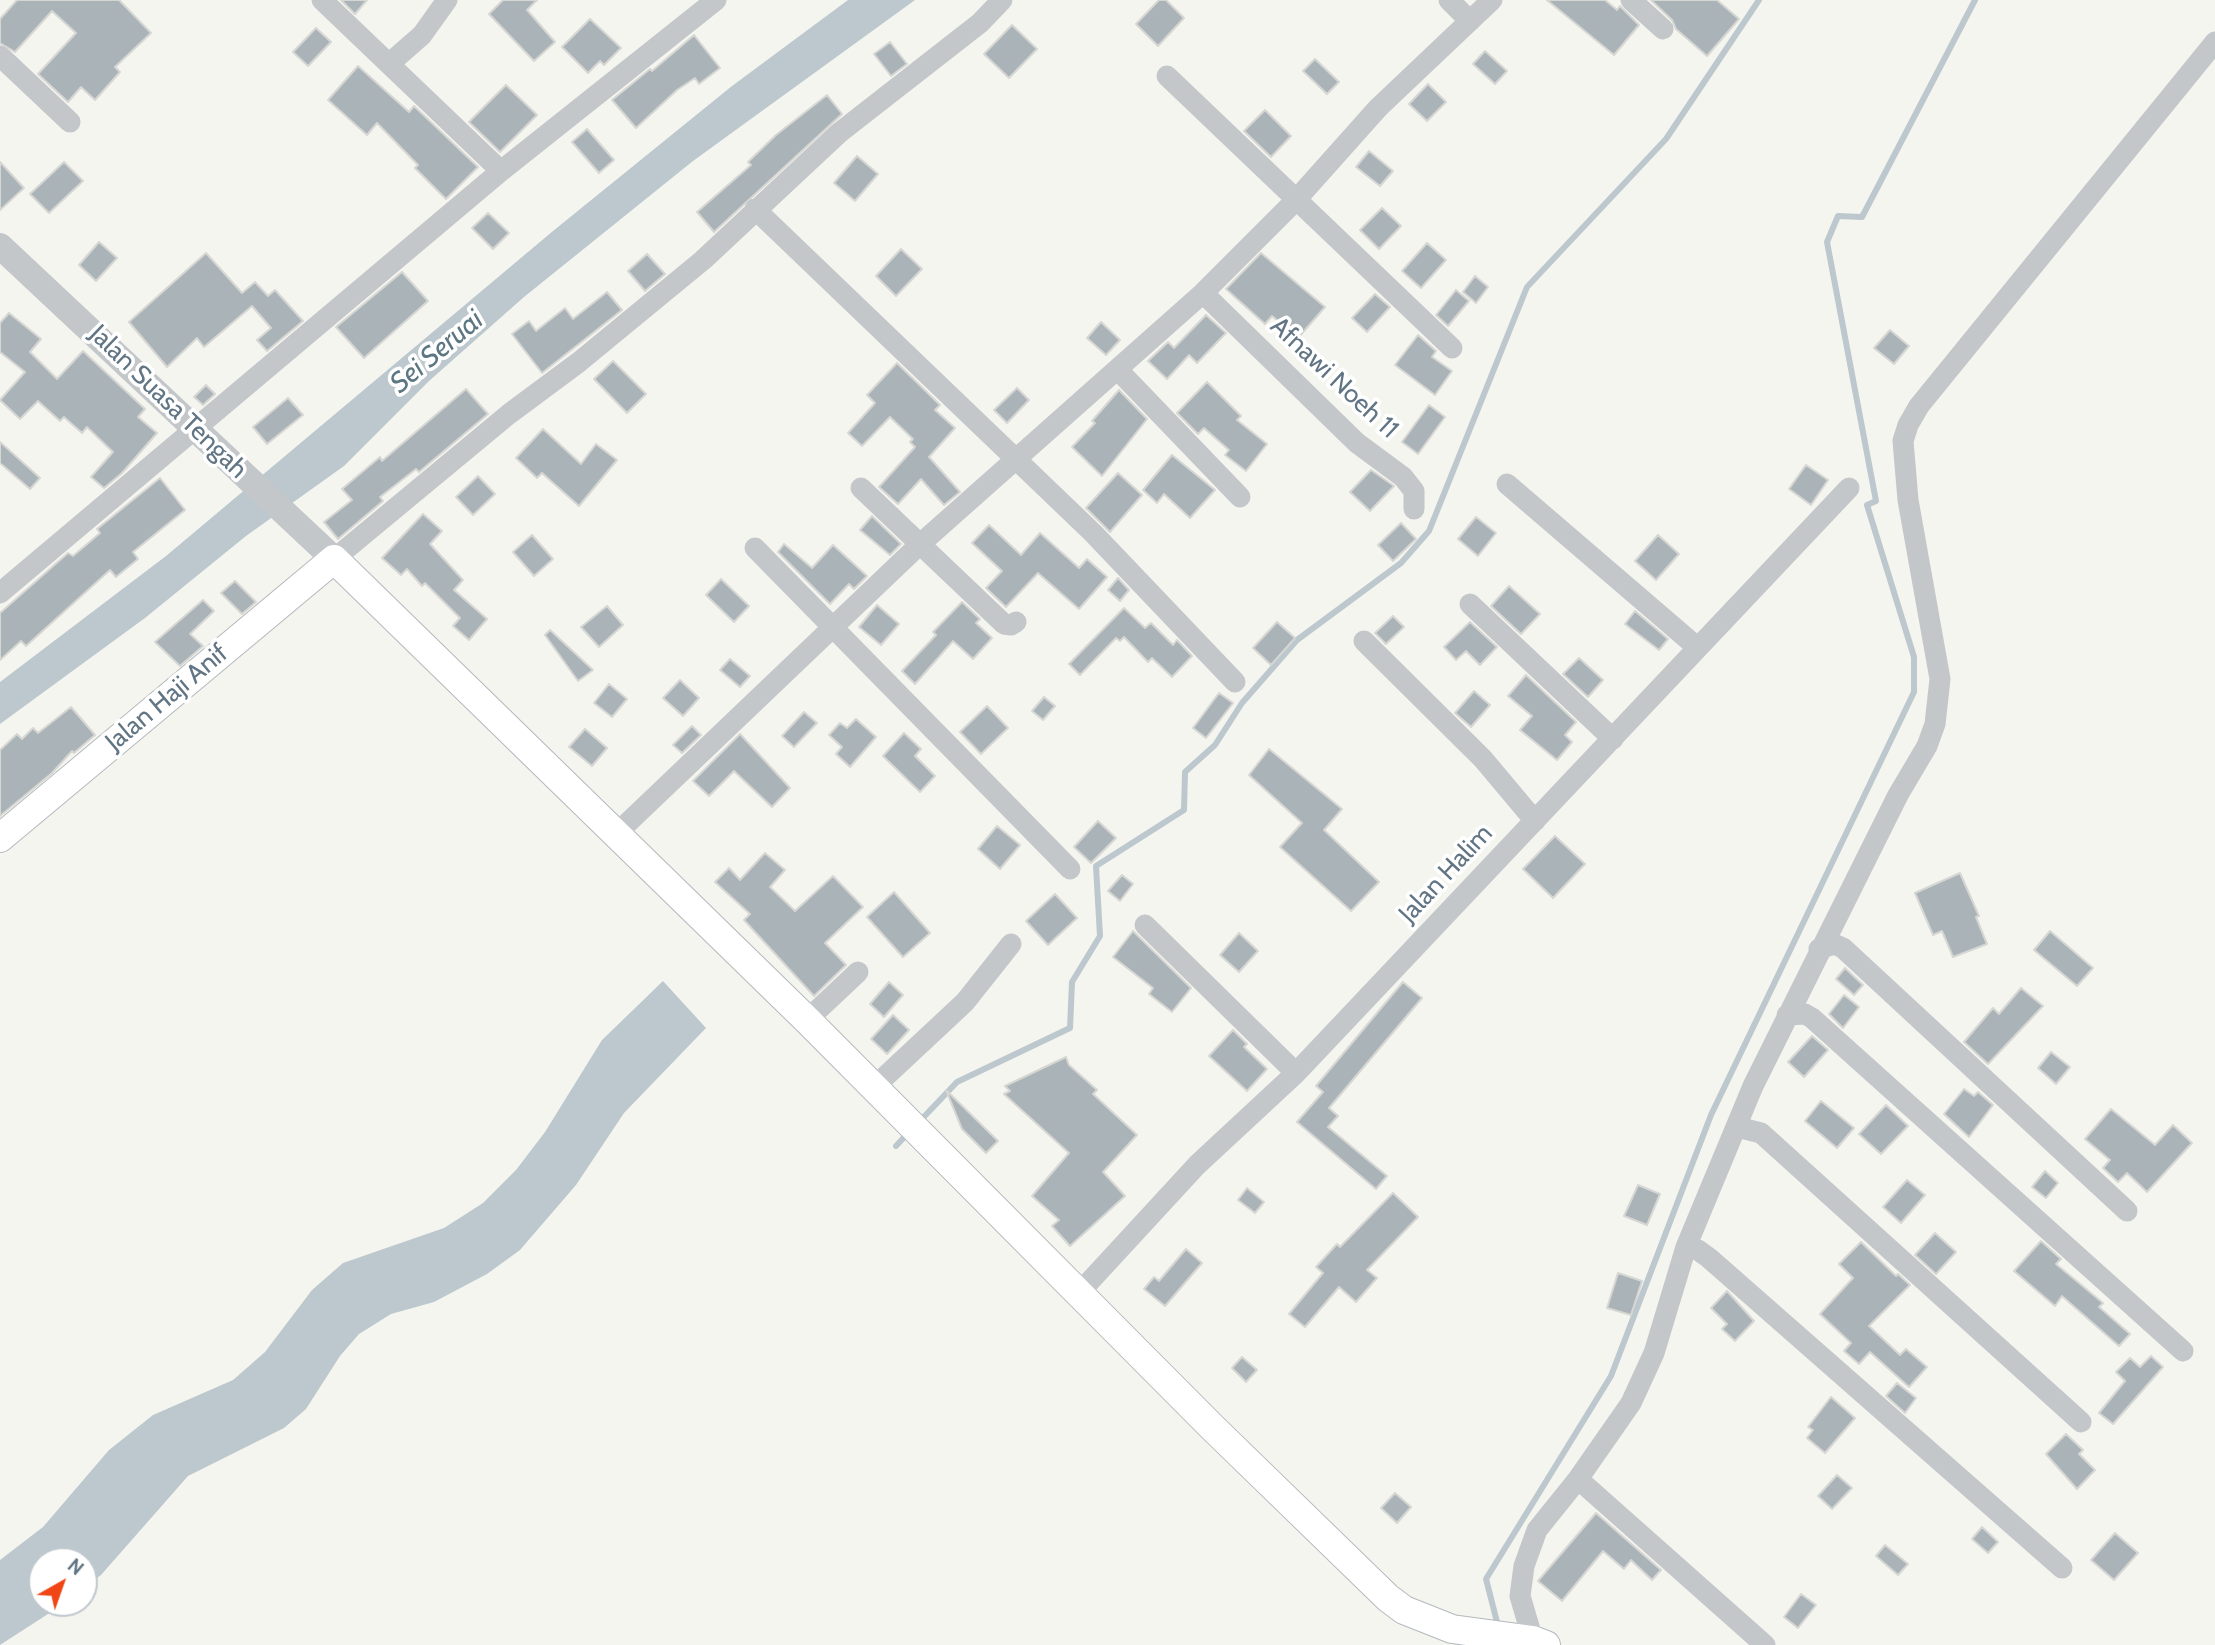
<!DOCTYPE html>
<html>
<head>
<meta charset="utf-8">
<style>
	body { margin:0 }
	#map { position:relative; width:2215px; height:1645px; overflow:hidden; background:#f5f5f0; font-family:Cabin,sans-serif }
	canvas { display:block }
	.north { position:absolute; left:28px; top:1547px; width:70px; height:70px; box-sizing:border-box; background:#fff; border:2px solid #c0c8ce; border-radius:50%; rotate:40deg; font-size:19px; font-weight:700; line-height:28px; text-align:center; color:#617584 }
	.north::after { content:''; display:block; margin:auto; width:24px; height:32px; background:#f04514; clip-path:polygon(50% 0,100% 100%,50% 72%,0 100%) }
</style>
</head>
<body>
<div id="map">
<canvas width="2215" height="1645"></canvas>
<div class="north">N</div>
</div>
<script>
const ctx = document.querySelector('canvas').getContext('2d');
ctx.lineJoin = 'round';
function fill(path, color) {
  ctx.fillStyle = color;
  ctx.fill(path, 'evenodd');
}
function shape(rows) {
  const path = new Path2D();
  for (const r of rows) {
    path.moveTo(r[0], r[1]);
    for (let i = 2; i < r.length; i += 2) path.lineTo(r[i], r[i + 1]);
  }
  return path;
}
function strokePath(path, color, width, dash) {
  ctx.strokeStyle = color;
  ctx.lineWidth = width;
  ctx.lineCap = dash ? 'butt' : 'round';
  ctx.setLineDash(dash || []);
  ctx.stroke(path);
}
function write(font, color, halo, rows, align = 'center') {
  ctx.font = font + ' Cabin,sans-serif';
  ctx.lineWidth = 7;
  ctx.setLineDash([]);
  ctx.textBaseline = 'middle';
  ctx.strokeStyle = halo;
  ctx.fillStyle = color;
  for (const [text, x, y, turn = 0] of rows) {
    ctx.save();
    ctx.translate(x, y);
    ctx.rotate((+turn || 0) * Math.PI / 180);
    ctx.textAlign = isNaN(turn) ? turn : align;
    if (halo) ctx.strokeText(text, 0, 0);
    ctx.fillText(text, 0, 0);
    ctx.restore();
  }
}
const water = shape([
	[848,0,915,0,693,161,524,297,429,381,344,466,246,536,145,618,0,724,0,682,166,556,553,231,732,86],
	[663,981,706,1028,624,1113,576,1185,520,1250,487,1274,434,1302,391,1314,359,1334,340,1356,306,1409,284,1428,188,1476,101,1575,84,1588,84,1561,42,1561,42,1603,65,1603,0,1645,0,1560,43,1527,109,1450,153,1415,233,1380,265,1352,312,1290,343,1263,444,1228,483,1203,516,1170,545,1132,602,1040]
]);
const stream = shape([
	[919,1122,957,1082,1070,1028,1072,982,1100,936,1096,866,1184,810,1185,772,1215,745,1242,703,1297,640,1401,563,1429,531,1527,287,1666,139,1759,0],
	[896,1146,909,1132],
	[1498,1626,1486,1579,1611,1376,1711,1115,1914,692,1914,657,1867,505,1876,501,1827,242,1838,216,1862,217,1975,0]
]);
const building = shape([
	[17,0,119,0,151,33,115,67,120,72,95,100,81,87,68,102,38,74,76,33,52,11,15,52,0,43,0,19,17,0],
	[341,0,367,0,355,14,341,0],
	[503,0,537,0,527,10,555,42,534,61,489,14,503,0],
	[1159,0,1166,0,1184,18,1158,46,1136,24,1159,0],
	[1547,0,1605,0,1617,10,1620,6,1639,25,1614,55,1547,0],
	[1651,0,1717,0,1739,19,1707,56,1676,29,1672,20,1651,0],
	[590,19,621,48,604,65,600,61,588,73,562,47,590,19],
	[1012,25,1037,49,1009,78,984,54,1012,25],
	[316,28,331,42,308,66,293,52,316,28],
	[694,35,720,68,699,84,695,78,677,90,636,128,612,100,650,69,652,71,694,35],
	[890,42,907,64,891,76,874,54,890,42],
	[1485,51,1507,71,1495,84,1473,64,1485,51],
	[1315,59,1339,82,1327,94,1303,71,1315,59],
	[358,66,409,112,414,106,478,167,446,199,415,168,418,165,377,123,367,135,328,100,358,66],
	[1428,84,1446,102,1427,121,1409,104,1428,84],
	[506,85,537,115,500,152,469,122,506,85],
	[827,95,842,114,714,232,697,212,751,165,748,162,776,135,827,95],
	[1265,110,1291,136,1271,157,1244,131,1265,110],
	[587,129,614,160,599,173,572,142,587,129],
	[1369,151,1393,171,1380,186,1356,167,1369,151],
	[857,156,878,174,855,201,834,183,857,156],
	[0,162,24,188,0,210,0,162],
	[64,162,83,181,49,213,30,194,64,162],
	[1382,208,1401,226,1379,249,1360,230,1382,208],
	[488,213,509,233,493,249,472,228,488,213],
	[99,242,117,258,96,281,79,265,99,242],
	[1427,243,1446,260,1421,288,1402,271,1427,243],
	[901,249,922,269,896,296,876,276,901,249],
	[206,253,242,293,255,282,268,296,275,290,303,321,267,351,257,340,271,328,252,306,204,347,197,338,167,367,129,322,206,253],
	[1261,253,1325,307,1298,338,1272,316,1265,324,1226,289,1261,253],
	[647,254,665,274,645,291,628,271,647,254],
	[402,272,428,301,364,358,336,327,402,272],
	[1475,276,1488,287,1476,303,1463,292,1475,276],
	[1456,290,1469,301,1448,326,1436,315,1456,290],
	[607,292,622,310,542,373,512,334,529,321,536,331,565,308,573,319,607,292],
	[1375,294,1390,307,1367,332,1352,318,1375,294],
	[9,313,41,339,30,352,57,379,83,351,145,409,138,417,157,433,122,473,104,488,91,477,113,452,87,427,82,433,64,417,60,421,38,401,20,419,0,400,25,372,0,352,0,323,9,313],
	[1206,315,1226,333,1197,363,1189,355,1167,379,1148,361,1168,342,1174,348,1206,315],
	[1101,322,1120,340,1106,355,1087,338,1101,322],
	[1890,330,1909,346,1894,364,1874,348,1890,330],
	[1418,335,1436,351,1432,357,1452,371,1435,395,1395,365,1418,335],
	[613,361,646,394,627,413,594,379,613,361],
	[897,363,940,405,935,410,955,428,929,457,960,492,944,505,921,479,898,504,879,487,915,447,910,442,913,439,890,417,862,446,848,433,875,403,867,395,897,363],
	[1207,382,1241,416,1237,420,1267,444,1246,471,1225,455,1229,450,1204,428,1198,434,1177,413,1207,382],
	[206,385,215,394,203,405,194,397,206,385],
	[1017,388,1029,400,1007,423,994,410,1017,388],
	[466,389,488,414,419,472,416,469,380,497,383,501,338,539,324,522,352,500,342,489,380,457,382,461,466,389],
	[1119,390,1147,419,1102,476,1072,447,1095,423,1092,421,1119,390],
	[288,398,303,415,267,444,253,427,288,398],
	[1429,405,1445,417,1418,454,1402,442,1429,405],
	[543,429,581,464,596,444,617,460,579,506,542,473,537,478,516,458,543,429],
	[0,442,40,478,30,489,0,463,0,442],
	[1172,455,1215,490,1190,518,1164,494,1157,503,1143,490,1172,455],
	[1806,465,1828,480,1811,505,1789,489,1806,465],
	[1371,470,1394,486,1370,511,1350,492,1371,470],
	[1118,473,1142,495,1110,532,1086,508,1118,473],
	[478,476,495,494,473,515,456,497,478,476],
	[160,478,185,510,133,552,138,559,116,577,110,570,26,646,21,641,0,660,0,613,68,553,73,556,100,533,97,529,160,478],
	[423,514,442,531,430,544,463,580,454,590,487,619,469,640,453,626,460,618,425,583,422,586,407,569,401,575,382,558,423,514],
	[872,516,901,544,890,555,860,530,872,516],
	[1476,517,1496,533,1478,556,1458,539,1476,517],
	[1401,523,1416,539,1393,561,1378,545,1401,523],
	[989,525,1021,555,1040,533,1079,568,1087,559,1107,577,1079,609,1038,573,1006,607,986,588,1002,571,972,543,989,525],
	[532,535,553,559,534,576,513,552,532,535],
	[1658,535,1679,554,1656,580,1635,561,1658,535],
	[784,544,812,568,833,545,867,576,854,589,849,584,830,604,778,552,784,544],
	[1118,578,1129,590,1120,601,1108,590,1118,578],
	[721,579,749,606,734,622,706,595,721,579],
	[235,581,256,602,242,614,221,593,235,581],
	[1509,586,1540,614,1521,634,1491,606,1509,586],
	[203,600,214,611,190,634,203,646,180,666,155,642,203,600],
	[962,602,980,619,976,623,992,638,973,659,953,641,915,684,902,671,936,635,933,632,962,602],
	[877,605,899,624,881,645,859,627,877,605],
	[607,606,623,625,599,647,581,627,607,606],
	[1124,608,1145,628,1151,623,1173,645,1177,640,1192,656,1172,677,1152,658,1148,662,1124,637,1120,641,1116,638,1080,675,1069,664,1124,608],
	[1635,611,1668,639,1659,650,1625,624,1635,611],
	[1393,616,1404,627,1386,644,1375,633,1393,616],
	[1277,622,1295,638,1271,665,1253,648,1277,622],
	[1470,622,1497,647,1480,665,1466,651,1456,660,1444,647,1470,622],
	[550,630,593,670,578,681,545,635,550,630],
	[1579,658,1603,680,1588,697,1563,674,1579,658],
	[730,659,750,676,740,687,720,670,730,659],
	[1526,675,1576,722,1565,735,1572,742,1557,760,1520,730,1532,716,1508,696,1526,675],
	[680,680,699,698,683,716,663,698,680,680],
	[609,684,627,699,612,717,594,703,609,684],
	[1474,691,1490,705,1471,727,1455,713,1474,691],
	[1219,693,1233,703,1206,738,1193,728,1219,693],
	[1044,697,1055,706,1043,720,1032,711,1044,697],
	[987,706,1008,728,981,754,960,732,987,706],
	[71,707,95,735,74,753,72,751,52,773,0,816,0,750,17,734,22,739,33,728,38,733,71,707],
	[804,712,817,723,794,747,782,736,804,712],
	[856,719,876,737,850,767,836,754,842,747,829,735,840,723,847,728,856,719],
	[692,726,701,735,682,753,673,745,692,726],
	[585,729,607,748,592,766,569,747,585,729],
	[904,733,921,749,915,756,935,776,920,792,883,756,904,733],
	[740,734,790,788,772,807,734,771,709,796,693,781,740,734],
	[1269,749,1342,809,1324,830,1379,882,1351,911,1280,847,1302,823,1249,775,1269,749],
	[1098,821,1116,838,1091,863,1074,847,1098,821],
	[997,826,1020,845,1000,869,978,849,997,826],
	[1555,836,1585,864,1553,898,1523,869,1555,836],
	[765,853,785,870,770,887,795,911,833,876,863,907,825,943,846,965,814,996,744,920,750,914,715,882,729,868,740,880,765,853],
	[1960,873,1979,916,1976,917,1987,944,1953,957,1942,931,1933,935,1915,893,1960,873],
	[1122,875,1133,884,1120,901,1108,891,1122,875],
	[894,892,930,933,903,957,867,917,894,892],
	[1055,894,1077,918,1048,945,1026,921,1055,894],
	[1133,931,1191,988,1172,1012,1149,994,1153,988,1113,957,1133,931],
	[2050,931,2093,968,2077,986,2034,950,2050,931],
	[1239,933,1258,951,1239,972,1220,955,1239,933],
	[1845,968,1863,985,1854,995,1836,979,1845,968],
	[889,982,903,995,884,1017,870,1004,889,982],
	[1403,982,1422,998,1329,1108,1338,1116,1328,1127,1387,1176,1376,1189,1297,1122,1323,1092,1316,1086,1403,982],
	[2021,988,2043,1006,1988,1064,1964,1042,1993,1008,1999,1014,2021,988],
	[1844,995,1859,1007,1843,1028,1829,1014,1844,995],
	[893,1015,909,1030,887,1054,871,1039,893,1015],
	[1233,1030,1247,1044,1244,1047,1267,1069,1247,1091,1209,1056,1233,1030],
	[1812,1036,1828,1050,1804,1077,1788,1062,1812,1036],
	[2051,1052,2070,1067,2056,1084,2038,1068,2051,1052],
	[1066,1057,1069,1065,1097,1090,1093,1094,1137,1135,1103,1172,1125,1196,1070,1246,1052,1226,1059,1220,1032,1196,1069,1153,1004,1094,1010,1091,1005,1086,1066,1057],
	[1964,1089,1974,1096,1978,1092,1993,1105,1969,1137,1944,1114,1964,1089],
	[946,1090,998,1141,986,1153,962,1129,946,1090],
	[1821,1101,1854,1128,1837,1148,1805,1121,1821,1101],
	[1886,1105,1908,1126,1881,1154,1859,1134,1886,1105],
	[2111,1109,2155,1145,2173,1125,2192,1143,2147,1192,2127,1173,2118,1182,2103,1168,2110,1160,2085,1139,2111,1109],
	[2045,1171,2058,1183,2046,1198,2032,1187,2045,1171],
	[1907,1180,1925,1195,1901,1223,1883,1207,1907,1180],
	[1638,1185,1660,1194,1647,1225,1624,1216,1638,1185],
	[1247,1188,1264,1202,1255,1213,1238,1200,1247,1188],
	[1393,1193,1418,1217,1367,1270,1377,1278,1356,1302,1339,1287,1305,1327,1289,1314,1323,1273,1316,1267,1337,1244,1340,1247,1393,1193],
	[1935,1233,1956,1252,1936,1274,1915,1255,1935,1233],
	[2041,1241,2061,1259,2056,1264,2103,1303,2099,1307,2130,1334,2119,1346,2062,1296,2055,1306,2014,1271,2041,1241],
	[1861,1242,1896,1276,1898,1274,1910,1285,1869,1326,1900,1355,1906,1349,1927,1367,1909,1387,1870,1352,1859,1364,1844,1351,1851,1343,1820,1314,1853,1278,1839,1264,1861,1242],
	[1186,1249,1202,1263,1165,1306,1144,1289,1154,1277,1159,1281,1186,1249],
	[1618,1273,1642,1281,1631,1315,1607,1308,1618,1273],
	[1727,1291,1754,1321,1735,1341,1722,1329,1727,1324,1711,1308,1727,1291],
	[2151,1356,2163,1367,2113,1424,2099,1413,2125,1381,2116,1372,2130,1358,2140,1367,2151,1356],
	[1242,1357,1257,1370,1246,1382,1232,1368,1242,1357],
	[1897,1383,1916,1398,1905,1413,1886,1396,1897,1383],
	[1831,1397,1855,1418,1825,1453,1807,1438,1813,1430,1808,1427,1831,1397],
	[2066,1434,2083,1450,2079,1454,2095,1470,2077,1489,2046,1454,2066,1434],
	[1837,1475,1852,1488,1832,1509,1818,1496,1837,1475],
	[1395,1493,1411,1507,1397,1523,1381,1508,1395,1493],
	[1596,1513,1661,1570,1652,1580,1631,1560,1624,1569,1603,1551,1562,1601,1538,1581,1596,1513],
	[1982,1527,1998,1542,1988,1553,1972,1539,1982,1527],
	[2115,1533,2138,1553,2114,1580,2091,1560,2115,1533],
	[1885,1545,1908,1564,1898,1575,1876,1556,1885,1545],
	[1801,1594,1816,1605,1798,1628,1784,1617,1801,1594]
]);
const minor = shape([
	[322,0,501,171],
	[1449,0,1470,21],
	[1631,0,1663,29],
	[0,56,70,122],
	[390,63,422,35,447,0],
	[1167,76,1452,348],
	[755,209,1093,533,1235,682],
	[1203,293,1357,443,1403,477,1414,491,1414,509],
	[1118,370,1240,497],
	[1507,484,1698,648],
	[861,488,1004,624,1011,625,1016,622],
	[755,548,1070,869],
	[334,559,509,414,579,362,703,260,839,133,980,23,1002,0],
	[0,593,501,171,716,0],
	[1470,604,1613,739],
	[1364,641,1483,759,1535,821],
	[616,834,918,546,1203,293,1295,201,1378,108,1492,0],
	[1145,925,1296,1073],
	[1819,949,1834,944,1843,948,2127,1211],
	[1787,1015,1805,1014,1812,1018,2183,1351],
	[807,1020,858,972],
	[874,1087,965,1002,1011,944],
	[1737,1127,1761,1133,2081,1422],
	[1686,1247,1698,1250,1709,1258,2062,1568],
	[1079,1293,1197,1165,1296,1073,1849,488],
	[1578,1479,1765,1645],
	[1533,1640,1520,1596,1524,1566,1537,1530,1578,1479,1631,1403,1654,1353,1686,1247,1753,1086,1898,795,1927,746,1935,724,1940,679,1908,500,1903,441,1908,425,1919,406,2215,42]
]);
const tertiary = shape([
	[0,246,334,559]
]);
const secondary = shape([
	[0,838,334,559,807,1020,1212,1427,1388,1598,1404,1610,1452,1629,1533,1640,1546,1645]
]);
const streetNames = [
	["Afnawi Noeh 11",1334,378,43],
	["Jalan Suasa Tengah",168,402,44],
	["Jalan Haji Anif",167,698,-40],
	["Jalan Halim",1446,874,-47]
];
const waterNames = [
	["Sei Seruai",437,352,-40]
];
fill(water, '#bcc8cd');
strokePath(stream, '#bcc8cd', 6);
fill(building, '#aab3b8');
strokePath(building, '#d6d6d3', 2);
strokePath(secondary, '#b3b9bd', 30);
strokePath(minor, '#c3c7ca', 21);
strokePath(tertiary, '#c3c7ca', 26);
strokePath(secondary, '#fff', 28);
write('26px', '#617584', '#fff', streetNames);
write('italic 28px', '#5c7781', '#fff', waterNames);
</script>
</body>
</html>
